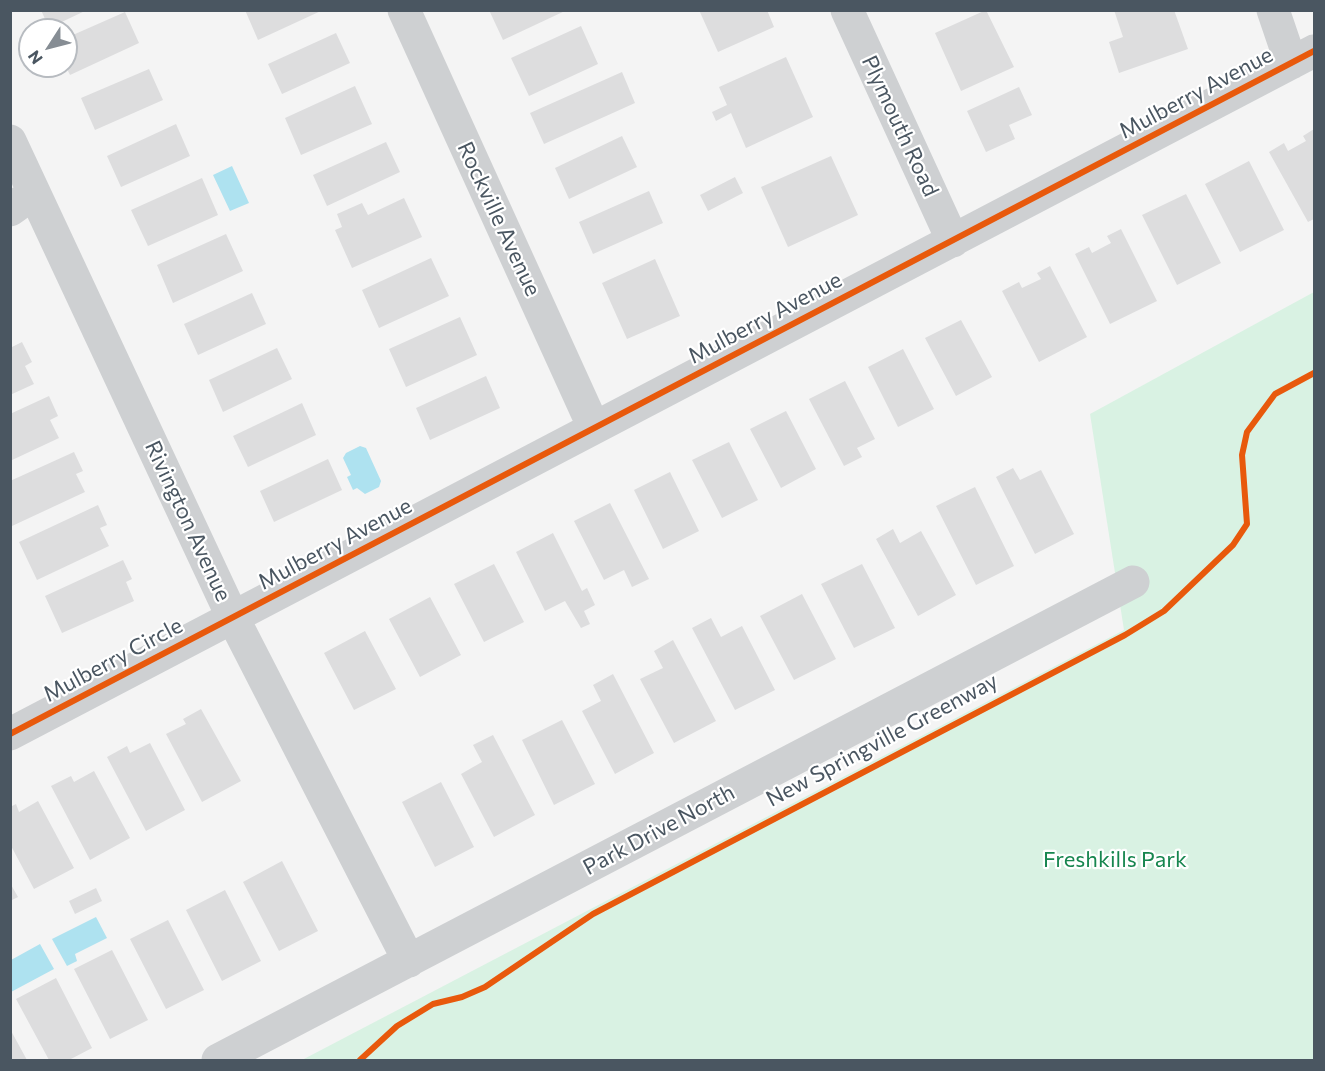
<!DOCTYPE html>
<html>
<head>
<meta charset="utf-8">
<style>
	body { margin:0 }
	#map { position:relative; width:1325px; height:1071px; overflow:hidden; background:#f4f4f4; font-family:Commissioner,sans-serif }
	canvas { display:block }
	.frame { position:absolute; inset:0; border:12px solid #4a5661; pointer-events:none }
	.north { position:absolute; left:18px; top:18px; width:60px; height:60px; box-sizing:border-box; background:#fff; border:2px solid #b7bbc0; border-radius:50%; rotate:234deg; font-size:16px; font-weight:700; line-height:24px; text-align:center; color:#4a5661 }
	.north::after { content:''; display:block; margin:auto; width:21px; height:27px; background:#868d94; clip-path:polygon(50% 0,100% 100%,50% 72%,0 100%) }
</style>
</head>
<body>
<div id="map">
<canvas width="1325" height="1071"></canvas>
<div class="frame"></div>
<div class="north">N</div>
</div>
<script>
const ctx = document.querySelector('canvas').getContext('2d');
ctx.lineJoin = 'round';
function fill(path, color) {
  ctx.fillStyle = color;
  ctx.fill(path, 'evenodd');
}
function shape(rows) {
  const path = new Path2D();
  for (const r of rows) {
    path.moveTo(r[0], r[1]);
    for (let i = 2; i < r.length; i += 2) path.lineTo(r[i], r[i + 1]);
  }
  return path;
}
function strokePath(path, color, width, dash) {
  ctx.strokeStyle = color;
  ctx.lineWidth = width;
  ctx.lineCap = dash ? 'butt' : 'round';
  ctx.setLineDash(dash || []);
  ctx.stroke(path);
}
function write(font, color, halo, rows, align = 'center') {
  ctx.font = font + ' Commissioner,sans-serif';
  ctx.lineWidth = 4.5;
  ctx.setLineDash([]);
  ctx.textBaseline = 'middle';
  ctx.strokeStyle = halo;
  ctx.fillStyle = color;
  for (const [text, x, y, turn = 0] of rows) {
    ctx.save();
    ctx.translate(x, y);
    ctx.rotate((+turn || 0) * Math.PI / 180);
    ctx.textAlign = isNaN(turn) ? turn : align;
    if (halo) ctx.strokeText(text, 0, 0);
    ctx.fillText(text, 0, 0);
    ctx.restore();
  }
}
const green = shape([
	[1314,292,1314,1060,302,1060,1124,630,1090,414]
]);
const water = shape([
	[232,166,249,203,230,211,213,175],
	[360,446,366,448,381,481,379,487,365,494,357,488,353,490,347,477,351,475,343,458,346,453],
	[96,917,107,938,75,954,77,961,67,966,52,939],
	[40,944,54,969,11,992,11,960]
]);
const building = shape([
	[41,10,87,10,49,28],
	[245,10,323,10,258,40],
	[489,10,567,10,503,40],
	[699,10,767,10,774,27,718,52],
	[986,10,1014,67,961,91,935,33],
	[1114,10,1174,10,1188,49,1119,73,1109,42,1123,37],
	[125,12,139,43,70,75,66,67,66,38],
	[581,26,598,64,529,96,511,58],
	[336,33,350,63,282,94,268,64],
	[786,57,813,117,746,148,731,113,716,121,712,112,727,105,719,87],
	[149,69,163,100,95,130,81,98],
	[622,72,635,103,544,144,530,113],
	[355,86,372,124,301,155,285,118],
	[1019,87,1032,115,1009,125,1015,139,986,152,967,111],
	[176,124,190,156,121,187,107,156],
	[1314,129,1314,219,1308,222,1269,152,1284,143,1288,151,1306,141,1303,136],
	[622,136,637,167,569,199,555,168],
	[386,142,400,172,327,206,313,175],
	[831,156,858,215,788,247,761,187],
	[1249,161,1284,230,1240,252,1205,184],
	[735,177,743,193,708,211,700,195],
	[202,178,218,215,148,246,131,210],
	[649,191,663,223,593,254,579,222],
	[1186,194,1221,263,1177,285,1142,215],
	[404,198,422,237,352,268,335,230,342,227,337,214,362,203,368,215],
	[1121,229,1157,301,1110,324,1075,254,1089,247,1092,253,1111,243,1107,236],
	[226,234,243,271,173,303,157,265],
	[431,258,449,296,379,328,362,290],
	[655,259,680,316,627,339,602,283],
	[1050,266,1087,337,1039,362,1002,291,1019,282,1022,288,1041,279,1037,273],
	[252,293,266,324,198,355,184,324],
	[460,317,477,355,406,387,389,349],
	[961,320,992,377,956,396,925,338],
	[22,342,32,362,25,366,34,384,10,395,10,348],
	[277,348,292,379,223,412,209,380],
	[903,349,934,409,898,427,868,367],
	[486,376,500,408,430,440,416,408],
	[845,381,875,439,857,448,862,457,844,466,809,399],
	[49,396,58,416,50,420,59,438,10,461,10,414],
	[302,403,316,435,248,467,233,436],
	[786,411,816,469,781,488,750,429],
	[729,442,758,500,722,518,692,460],
	[74,452,83,471,76,474,85,492,12,526,10,481],
	[328,459,342,490,274,522,260,491],
	[1013,468,1020,480,1041,470,1074,534,1035,554,996,477],
	[670,472,699,531,663,549,634,490],
	[975,487,1014,566,976,585,936,506],
	[610,503,649,579,632,587,624,570,604,580,574,521],
	[98,505,107,525,100,528,109,546,37,580,19,542],
	[893,529,900,543,921,531,956,595,918,616,876,539],
	[553,533,582,591,587,588,595,605,584,611,590,624,581,628,565,601,545,611,516,552],
	[123,560,132,579,126,582,134,601,62,633,45,596],
	[494,564,524,622,484,642,454,584],
	[862,564,895,628,854,648,821,584],
	[802,594,836,659,794,680,760,616],
	[430,597,461,655,420,677,389,619],
	[711,618,721,637,742,626,775,690,735,710,692,628],
	[365,631,396,689,354,710,324,653],
	[673,640,716,721,674,743,640,679,663,668,654,651],
	[613,674,654,753,615,774,582,711,601,701,593,685],
	[201,709,241,781,202,802,166,734,186,724,183,719],
	[562,720,595,784,554,805,522,740],
	[493,735,535,815,494,837,461,774,482,762,473,745],
	[150,743,185,810,146,831,107,757,127,746,130,753],
	[94,771,130,838,90,860,51,786,71,776,74,782],
	[441,782,474,847,435,867,402,802],
	[38,801,74,868,34,889,10,844,10,807,16,804,19,812],
	[282,861,318,931,279,951,243,882],
	[10,883,18,897,10,901],
	[96,888,102,901,75,914,69,901],
	[225,890,261,961,222,981,186,910],
	[168,920,204,990,166,1009,130,939],
	[112,950,148,1020,110,1039,74,969],
	[56,978,92,1048,69,1060,49,1060,16,999],
	[10,1029,27,1060,10,1060]
]);
const minor = shape([
	[404,10,594,428],
	[847,10,953,241],
	[1273,10,1291,63],
	[10,141,233,618,409,961],
	[10,210,34,193],
	[10,734,1314,51],
	[218,1060,1133,582]
]);
const cycleway = shape([
	[10,734,1314,51],
	[360,1060,397,1026,433,1004,462,997,485,987,593,914,1125,635,1164,611,1233,545,1247,524,1242,455,1247,432,1275,394,1314,373]
]);
const streetNames = [
	["Mulberry Avenue",1196,93,-28],
	["Plymouth Road",900,126,65],
	["Rockville Avenue",499,219,65],
	["Mulberry Avenue",765,318,-28],
	["Rivington Avenue",188,521,65],
	["Mulberry Avenue",335,544,-28],
	["Mulberry Circle",113,660,-28],
	["New Springville Greenway",882,740,-28],
	["Park Drive North",659,830,-28]
];
const parkNames = [
	["Freshkills Park",1115,860]
];
fill(green, '#d9f2e3');
fill(water, '#aee2f0');
fill(building, '#ddddde');
strokePath(minor, '#ced0d2', 33);
strokePath(cycleway, '#e8590c', 6);
write('22px', '#4a5661', '#fff', streetNames);
write('22px', '#17864f', '#fff', parkNames);
</script>
</body>
</html>
